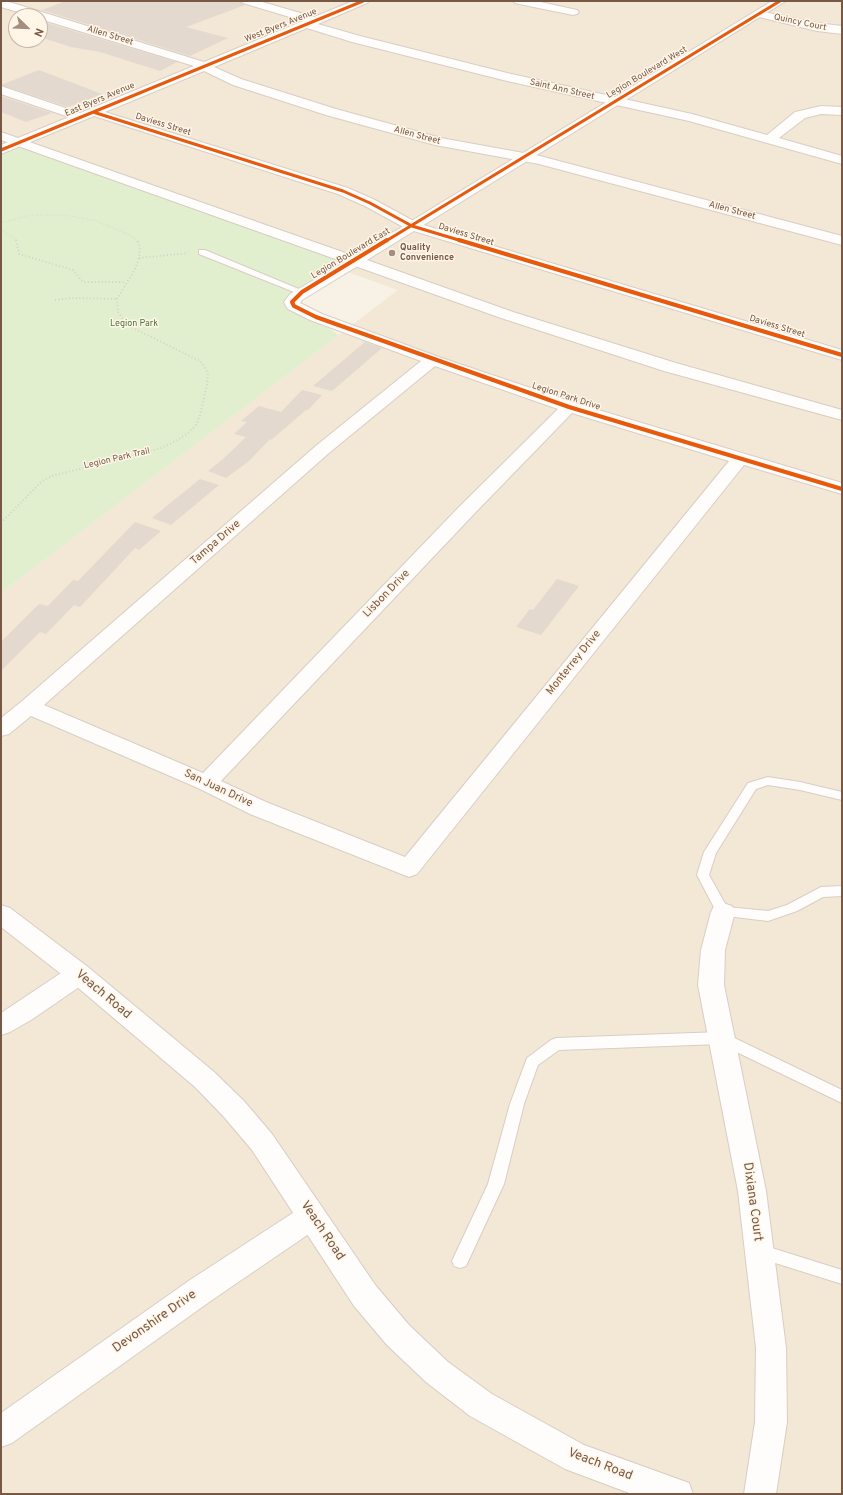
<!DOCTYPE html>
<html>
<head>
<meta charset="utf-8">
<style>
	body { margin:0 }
	#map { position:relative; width:843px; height:1495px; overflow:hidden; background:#f7f1e6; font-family:Overpass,sans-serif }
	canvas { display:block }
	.frame { position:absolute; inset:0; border:2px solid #775845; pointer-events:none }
	.north { position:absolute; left:8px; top:8px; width:40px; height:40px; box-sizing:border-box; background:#fff6e8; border:1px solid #c9b7a7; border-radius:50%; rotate:113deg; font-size:11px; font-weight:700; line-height:16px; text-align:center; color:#775845 }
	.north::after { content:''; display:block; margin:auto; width:14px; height:18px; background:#a48e7d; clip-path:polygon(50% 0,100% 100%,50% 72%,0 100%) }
</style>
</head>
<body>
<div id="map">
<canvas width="843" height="1495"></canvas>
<div class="frame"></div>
<div class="north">N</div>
</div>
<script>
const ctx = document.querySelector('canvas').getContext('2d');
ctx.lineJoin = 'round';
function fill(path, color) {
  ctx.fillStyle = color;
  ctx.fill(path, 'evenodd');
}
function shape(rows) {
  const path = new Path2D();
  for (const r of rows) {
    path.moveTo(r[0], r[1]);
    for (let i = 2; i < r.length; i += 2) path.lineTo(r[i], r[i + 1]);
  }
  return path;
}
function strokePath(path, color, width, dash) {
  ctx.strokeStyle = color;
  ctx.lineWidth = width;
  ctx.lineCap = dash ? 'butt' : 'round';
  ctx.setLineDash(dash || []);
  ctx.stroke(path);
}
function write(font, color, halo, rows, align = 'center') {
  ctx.font = font + ' Overpass,sans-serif';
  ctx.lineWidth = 3;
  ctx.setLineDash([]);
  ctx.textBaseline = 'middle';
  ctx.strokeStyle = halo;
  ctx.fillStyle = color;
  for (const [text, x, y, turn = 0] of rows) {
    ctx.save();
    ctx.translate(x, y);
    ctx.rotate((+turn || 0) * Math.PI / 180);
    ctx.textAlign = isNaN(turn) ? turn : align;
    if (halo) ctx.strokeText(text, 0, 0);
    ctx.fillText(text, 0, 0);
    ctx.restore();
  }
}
const residential = shape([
	[1,1,842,1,842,1494,1,1494,1,593,398,290,1,148],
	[16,16,40,16,40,40,16,40]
]);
const green = shape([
	[19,142,356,261,294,306,339,335,1,593,1,150]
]);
const building = shape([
	[66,1,240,1,245,5,186,27,228,38,190,56,42,10],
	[40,21,177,62,160,71,100,52,71,47,40,37],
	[39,70,102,94,68,107,1,85],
	[1,96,52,113,26,122,1,112],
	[365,342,382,348,332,391,313,386],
	[302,390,322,395,308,410,306,410,271,440,270,439,249,461,226,478,208,471,223,459,246,437,234,434,247,422,241,421,259,406,281,412],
	[200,479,219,485,171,525,152,518],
	[135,522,161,531,139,550,135,548,80,607,74,605,46,634,40,632,1,671,1,642,39,604,48,606,73,580,78,581],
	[557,579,579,586,541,635,516,627,530,609,533,610]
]);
const pathFar1 = shape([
	[1,223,30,215,64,215,94,220,132,236,137,241],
	[1,230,16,239,16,241]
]);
const path = shape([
	[16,240,19,254,73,270,83,282,126,282],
	[139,258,188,253],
	[55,300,71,298,117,299],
	[1,523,42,481,52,476,161,448,176,441,188,433,196,425,200,415,207,385,208,375,206,369,200,361,131,327,124,321,118,312,117,299,135,269,139,258,140,247,137,240]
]);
const lane = shape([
	[199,250,205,250,306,292,302,295,299,294,199,254,199,250],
	[768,777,800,782,842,792,842,800,800,790,768,785,756,789,716,853,709,875,727,907,768,911,787,905,821,887,842,886,842,896,823,897,797,911,768,921,718,915,697,875,704,852,748,783,768,777],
	[722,1032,842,1090,842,1103,720,1044,559,1050,538,1065,524,1104,504,1184,466,1266,460,1268,454,1266,452,1261,488,1184,510,1104,527,1058,551,1040,556,1038,722,1032],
	[759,1244,842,1270,842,1284,753,1256,751,1251,753,1246,759,1244]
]);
const street = shape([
	[1,1,6,1,204,62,303,21,243,3,241,1,259,1,314,17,353,1,369,1,367,3,318,24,360,36,507,73,692,114,767,135,795,112,821,106,842,107,842,115,821,114,805,118,779,138,842,156,842,164,689,121,507,81,352,42,307,28,214,67,241,79,336,109,441,138,540,156,842,236,842,245,539,164,435,145,326,115,233,85,204,71,105,112,348,188,375,200,417,223,842,350,842,360,407,229,365,206,338,194,94,116,1,154,1,145,69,117,1,94,1,86,80,113,194,66,40,19,40,16,32,16,1,7,1,1],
	[513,1,536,1,577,10,579,12,577,14,573,15,519,4,515,3,513,1],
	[759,11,817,23,842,26,842,34,817,31,755,16,753,14,755,12,759,11],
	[356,256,361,258,364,261,361,264,302,300,300,303,322,314,439,357,575,403,842,483,842,494,744,465,417,874,409,877,250,814,198,788,31,716,9,734,1,736,1,718,21,702,317,445,421,361,310,320,288,309,286,306,284,302,290,294,351,258,356,256],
	[435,366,558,409,459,507,203,773,44,705,329,453,435,366],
	[572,413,729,461,405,857,266,802,221,781,473,515,572,413],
	[723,903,732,906,735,912,725,950,724,985,766,1191,786,1348,787,1422,776,1494,744,1494,755,1422,756,1348,738,1191,698,985,701,950,711,912,714,906,723,903],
	[79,964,88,967,92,974,88,981,31,1020,10,1032,1,1035,1,1013,70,967,79,964],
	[312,1203,322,1207,326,1216,322,1225,212,1300,12,1443,1,1447,1,1413,190,1280,302,1207,312,1203]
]);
const secondary = shape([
	[772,1,786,1,367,260,513,312,676,363,842,410,842,420,664,371,501,318,1,140,1,132,354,256,772,1],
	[1,905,10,908,88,967,213,1071,244,1101,272,1134,376,1286,409,1325,448,1362,492,1394,584,1445,689,1483,693,1494,632,1494,565,1469,470,1416,426,1382,387,1345,354,1306,252,1150,224,1117,195,1087,70,981,1,927,1,905]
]);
const cyclewayFar1 = shape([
	[93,112,343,191,370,203,412,226,462,241],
	[1,150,363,1],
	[386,241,780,1]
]);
const cycleway = shape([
	[387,240,302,292,292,302,294,306,316,317,569,407,842,489],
	[459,240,842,355]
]);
const markers = [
	[392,253,4,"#a48e7d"]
];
const farStreetnames = [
	["Quincy Court",800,23,12],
	["West Byers Avenue",281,26,-22],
	["Allen Street",110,36,17],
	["Legion Boulevard West",647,73,-31],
	["Saint Ann Street",562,90,13],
	["East Byers Avenue",100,100,-23],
	["Daviess Street",163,125,17],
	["Allen Street",417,136,15],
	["Allen Street",732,211,15],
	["Daviess Street",466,235,17],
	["Legion Boulevard East",351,254,-31],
	["Daviess Street",777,327,17],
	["Legion Park Drive",566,397,18],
	["Legion Park Trail",117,459,-13]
];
const farPoinames = [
	["Quality",400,248],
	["Convenience",400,258]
];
const farParknames = [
	["Legion Park",134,324]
];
const streetNames = [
	["Tampa Drive",216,543,-41],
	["Lisbon Drive",387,594,-46],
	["Monterrey Drive",574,663,-51],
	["San Juan Drive",218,789,25]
];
const nearStreetnames = [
	["Veach Road",103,995,40],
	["Dixiana Court",752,1202,82],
	["Veach Road",322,1231,56],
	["Devonshire Drive",155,1322,-35],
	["Veach Road",600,1465,21]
];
fill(residential, '#f3e7d5');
fill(green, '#e1efcf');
fill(building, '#e4d9ce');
strokePath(lane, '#d8cec5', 2);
strokePath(street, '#d8cec5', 2);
strokePath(secondary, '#d7cdc3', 2);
strokePath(pathFar1, '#d8d0c8', 1.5, [0.5, 2]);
strokePath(path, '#d8d0c8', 2, [1, 2.5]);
fill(lane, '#fefdfb');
fill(street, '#fefdfb');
fill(secondary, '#fefdfb');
strokePath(cyclewayFar1, '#e8590c', 3);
strokePath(cycleway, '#e8590c', 4);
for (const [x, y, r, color] of markers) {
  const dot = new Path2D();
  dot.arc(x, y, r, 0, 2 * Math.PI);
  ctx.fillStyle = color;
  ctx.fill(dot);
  strokePath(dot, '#fff6e8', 1.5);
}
write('9px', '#775845', '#fff6e8', farStreetnames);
write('bold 9px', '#775845', '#fff6e8', farPoinames, 'left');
write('9px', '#4a783a', '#fff6e8', farParknames);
write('11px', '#775845', '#fff6e8', streetNames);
write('13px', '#775845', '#fff6e8', nearStreetnames);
</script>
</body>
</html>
